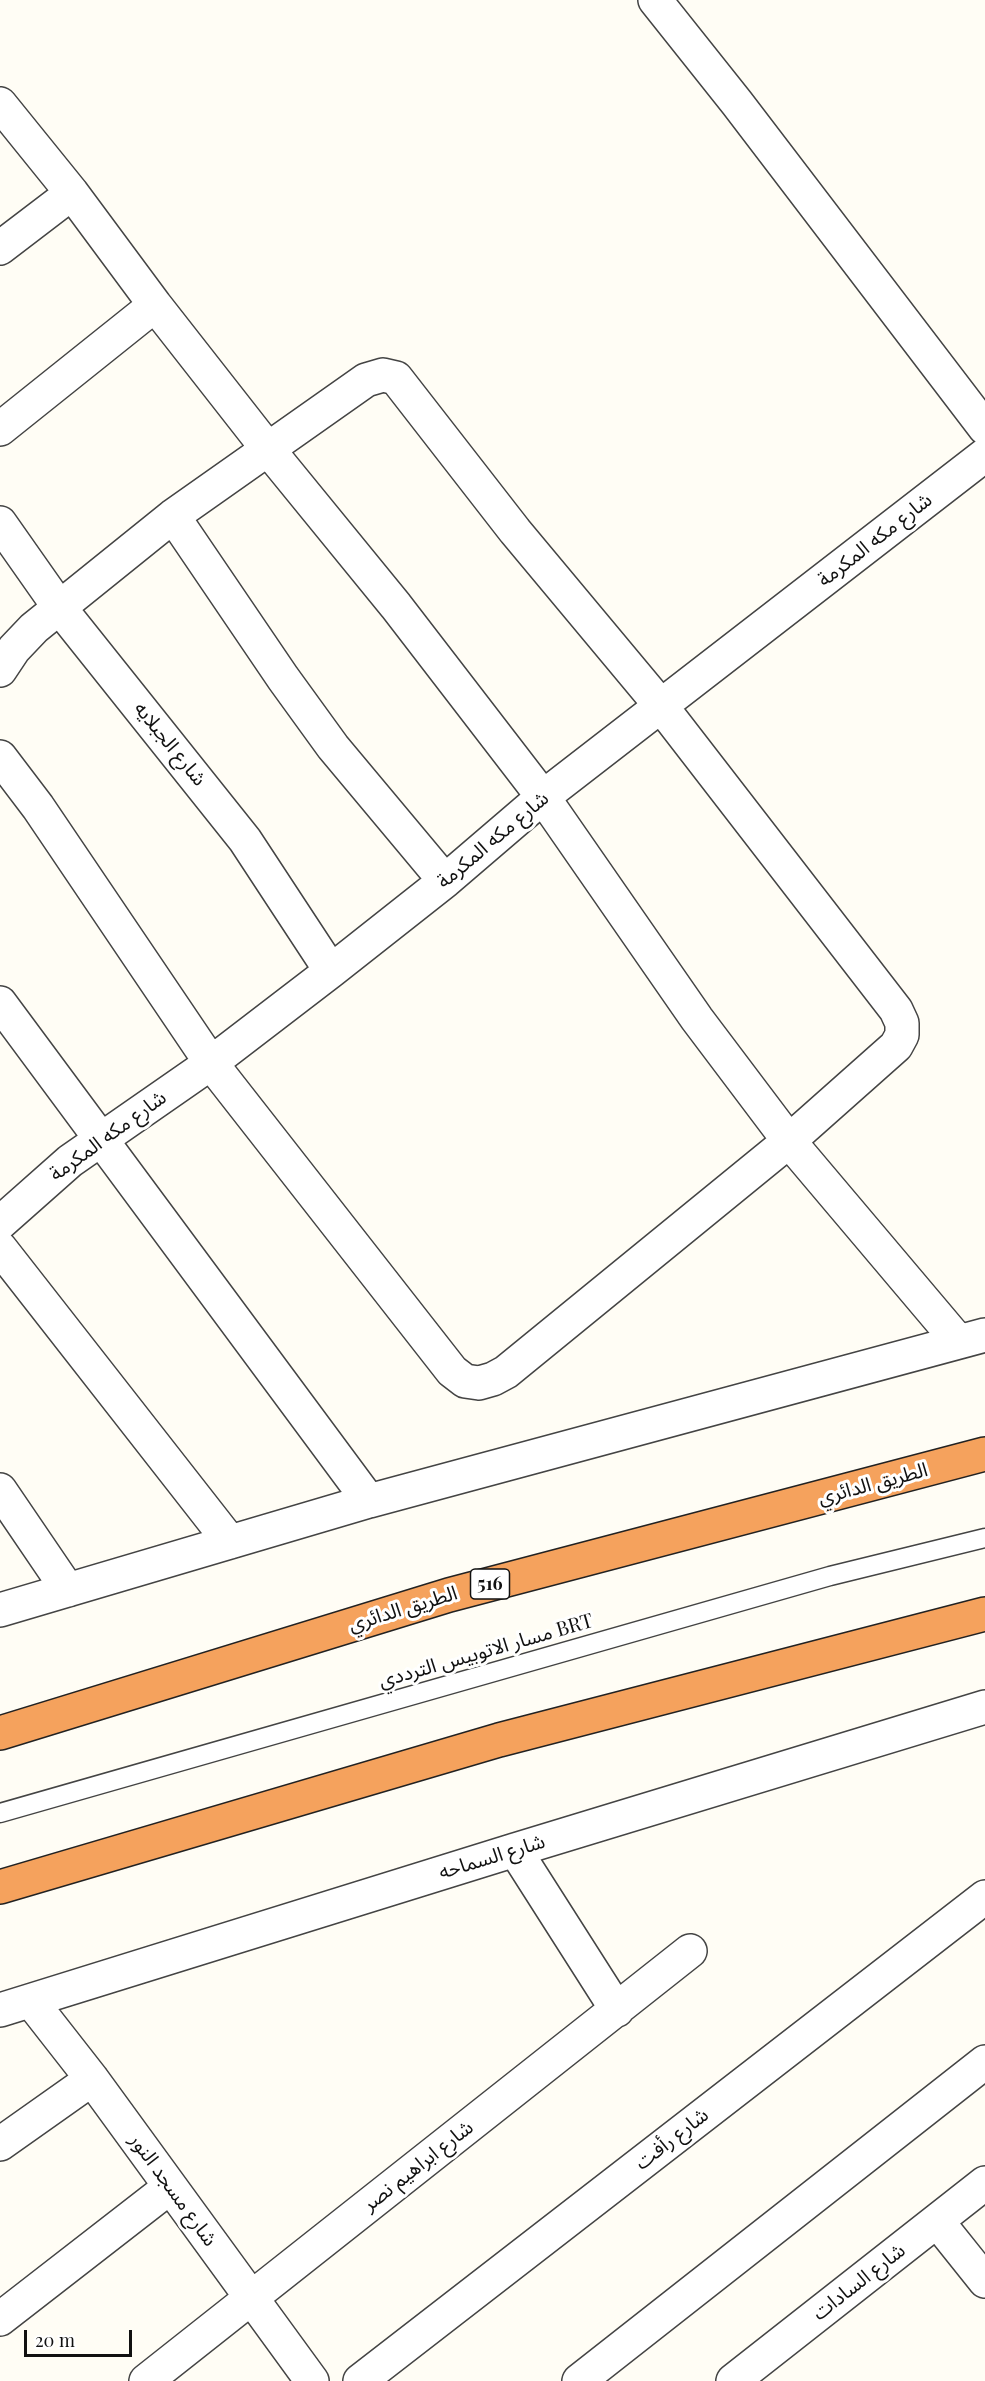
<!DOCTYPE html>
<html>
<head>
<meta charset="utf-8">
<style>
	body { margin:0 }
	#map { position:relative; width:985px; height:2381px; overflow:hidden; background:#fffdf5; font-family:"Playfair Display",serif }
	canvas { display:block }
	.scale { position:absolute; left:24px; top:2330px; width:108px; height:27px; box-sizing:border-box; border:3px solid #111; border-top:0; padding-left:8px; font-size:18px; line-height:21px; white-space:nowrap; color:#111; -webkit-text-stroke:4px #fff; paint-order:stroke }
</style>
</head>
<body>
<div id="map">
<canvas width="985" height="2381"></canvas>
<div class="scale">20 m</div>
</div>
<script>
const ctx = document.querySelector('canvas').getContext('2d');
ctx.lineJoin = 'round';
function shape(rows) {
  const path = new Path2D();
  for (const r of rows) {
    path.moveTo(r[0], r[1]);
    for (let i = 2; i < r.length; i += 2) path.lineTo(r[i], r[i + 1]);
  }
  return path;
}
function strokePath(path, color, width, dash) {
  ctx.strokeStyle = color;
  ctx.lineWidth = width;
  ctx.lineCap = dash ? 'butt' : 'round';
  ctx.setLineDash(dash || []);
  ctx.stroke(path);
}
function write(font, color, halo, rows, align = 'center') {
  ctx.font = font + ' "Playfair Display","Noto Sans Arabic",serif';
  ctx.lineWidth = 6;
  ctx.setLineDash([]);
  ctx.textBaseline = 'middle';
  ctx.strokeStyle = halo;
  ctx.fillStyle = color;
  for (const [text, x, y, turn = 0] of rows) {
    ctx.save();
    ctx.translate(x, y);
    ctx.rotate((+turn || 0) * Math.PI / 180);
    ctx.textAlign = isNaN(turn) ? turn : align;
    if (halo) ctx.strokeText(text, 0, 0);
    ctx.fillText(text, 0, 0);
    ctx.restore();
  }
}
const service = shape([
	[0,1813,830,1576,985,1538]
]);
const minor = shape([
	[655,0,737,103,985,428],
	[0,104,72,193,155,305,267,448,396,606,543,797,697,1019,789,1141,958,1341],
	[0,248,72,193],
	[0,429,155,305],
	[173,516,283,678,333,747,445,881],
	[0,523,59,607,245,840,331,971],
	[0,670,14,649,34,628,173,516,366,380,383,375,396,378,515,531,661,706,896,1010,902,1023,902,1035,896,1046,789,1141,506,1372,493,1379,479,1383,465,1381,452,1371,211,1063,38,807,0,757],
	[0,1003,369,1501],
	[0,1223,70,1161,211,1063,331,971,445,881,543,797,985,455],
	[0,1248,230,1542],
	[0,1490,68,1590],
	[0,1610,369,1501,985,1335],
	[515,1850,617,2010],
	[31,2001,92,2079,312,2381],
	[0,2010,515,1850,985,1707],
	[0,2144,92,2079],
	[937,2221,985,2281],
	[0,2319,170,2187],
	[146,2381,690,1951],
	[360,2381,985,1897],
	[579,2381,985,2062],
	[733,2381,985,2183]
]);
const motorway = shape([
	[0,1733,449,1595,985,1454],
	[0,1887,499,1740,985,1614]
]);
const shields = [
	[490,1584,39]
];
const shieldNames = [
	["516",490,1584]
];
const streetNames = [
	["شارع مكه المكرمة",875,540,-38],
	["شارع الجبلايه",170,744,51],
	["شارع مكه المكرمة",493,840,-40],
	["شارع مكه المكرمة",108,1136,-36],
	["الطريق الدائري",873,1484,-15],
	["الطريق الدائري",403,1609,-17],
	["مسار الاتوبيس الترددي BRT",486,1651,-16],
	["شارع السماحه",492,1857,-17],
	["شارع رأفت",672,2139,-38],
	["شارع ابراهيم نصر",418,2166,-38],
	["شارع مسجد النور",173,2190,54],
	["شارع السادات",859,2282,-38]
];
strokePath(service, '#444', 21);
strokePath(minor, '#444', 36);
strokePath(motorway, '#222', 36);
strokePath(service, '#fff', 18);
strokePath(minor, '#fff', 33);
strokePath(motorway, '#f5a25d', 33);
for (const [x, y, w] of shields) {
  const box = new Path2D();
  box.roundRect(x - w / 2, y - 15, w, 30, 4.5);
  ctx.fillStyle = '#fff';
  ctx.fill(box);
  strokePath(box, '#111', 1.5);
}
write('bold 18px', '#111', null, shieldNames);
write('20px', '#111', '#fff', streetNames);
</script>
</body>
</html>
